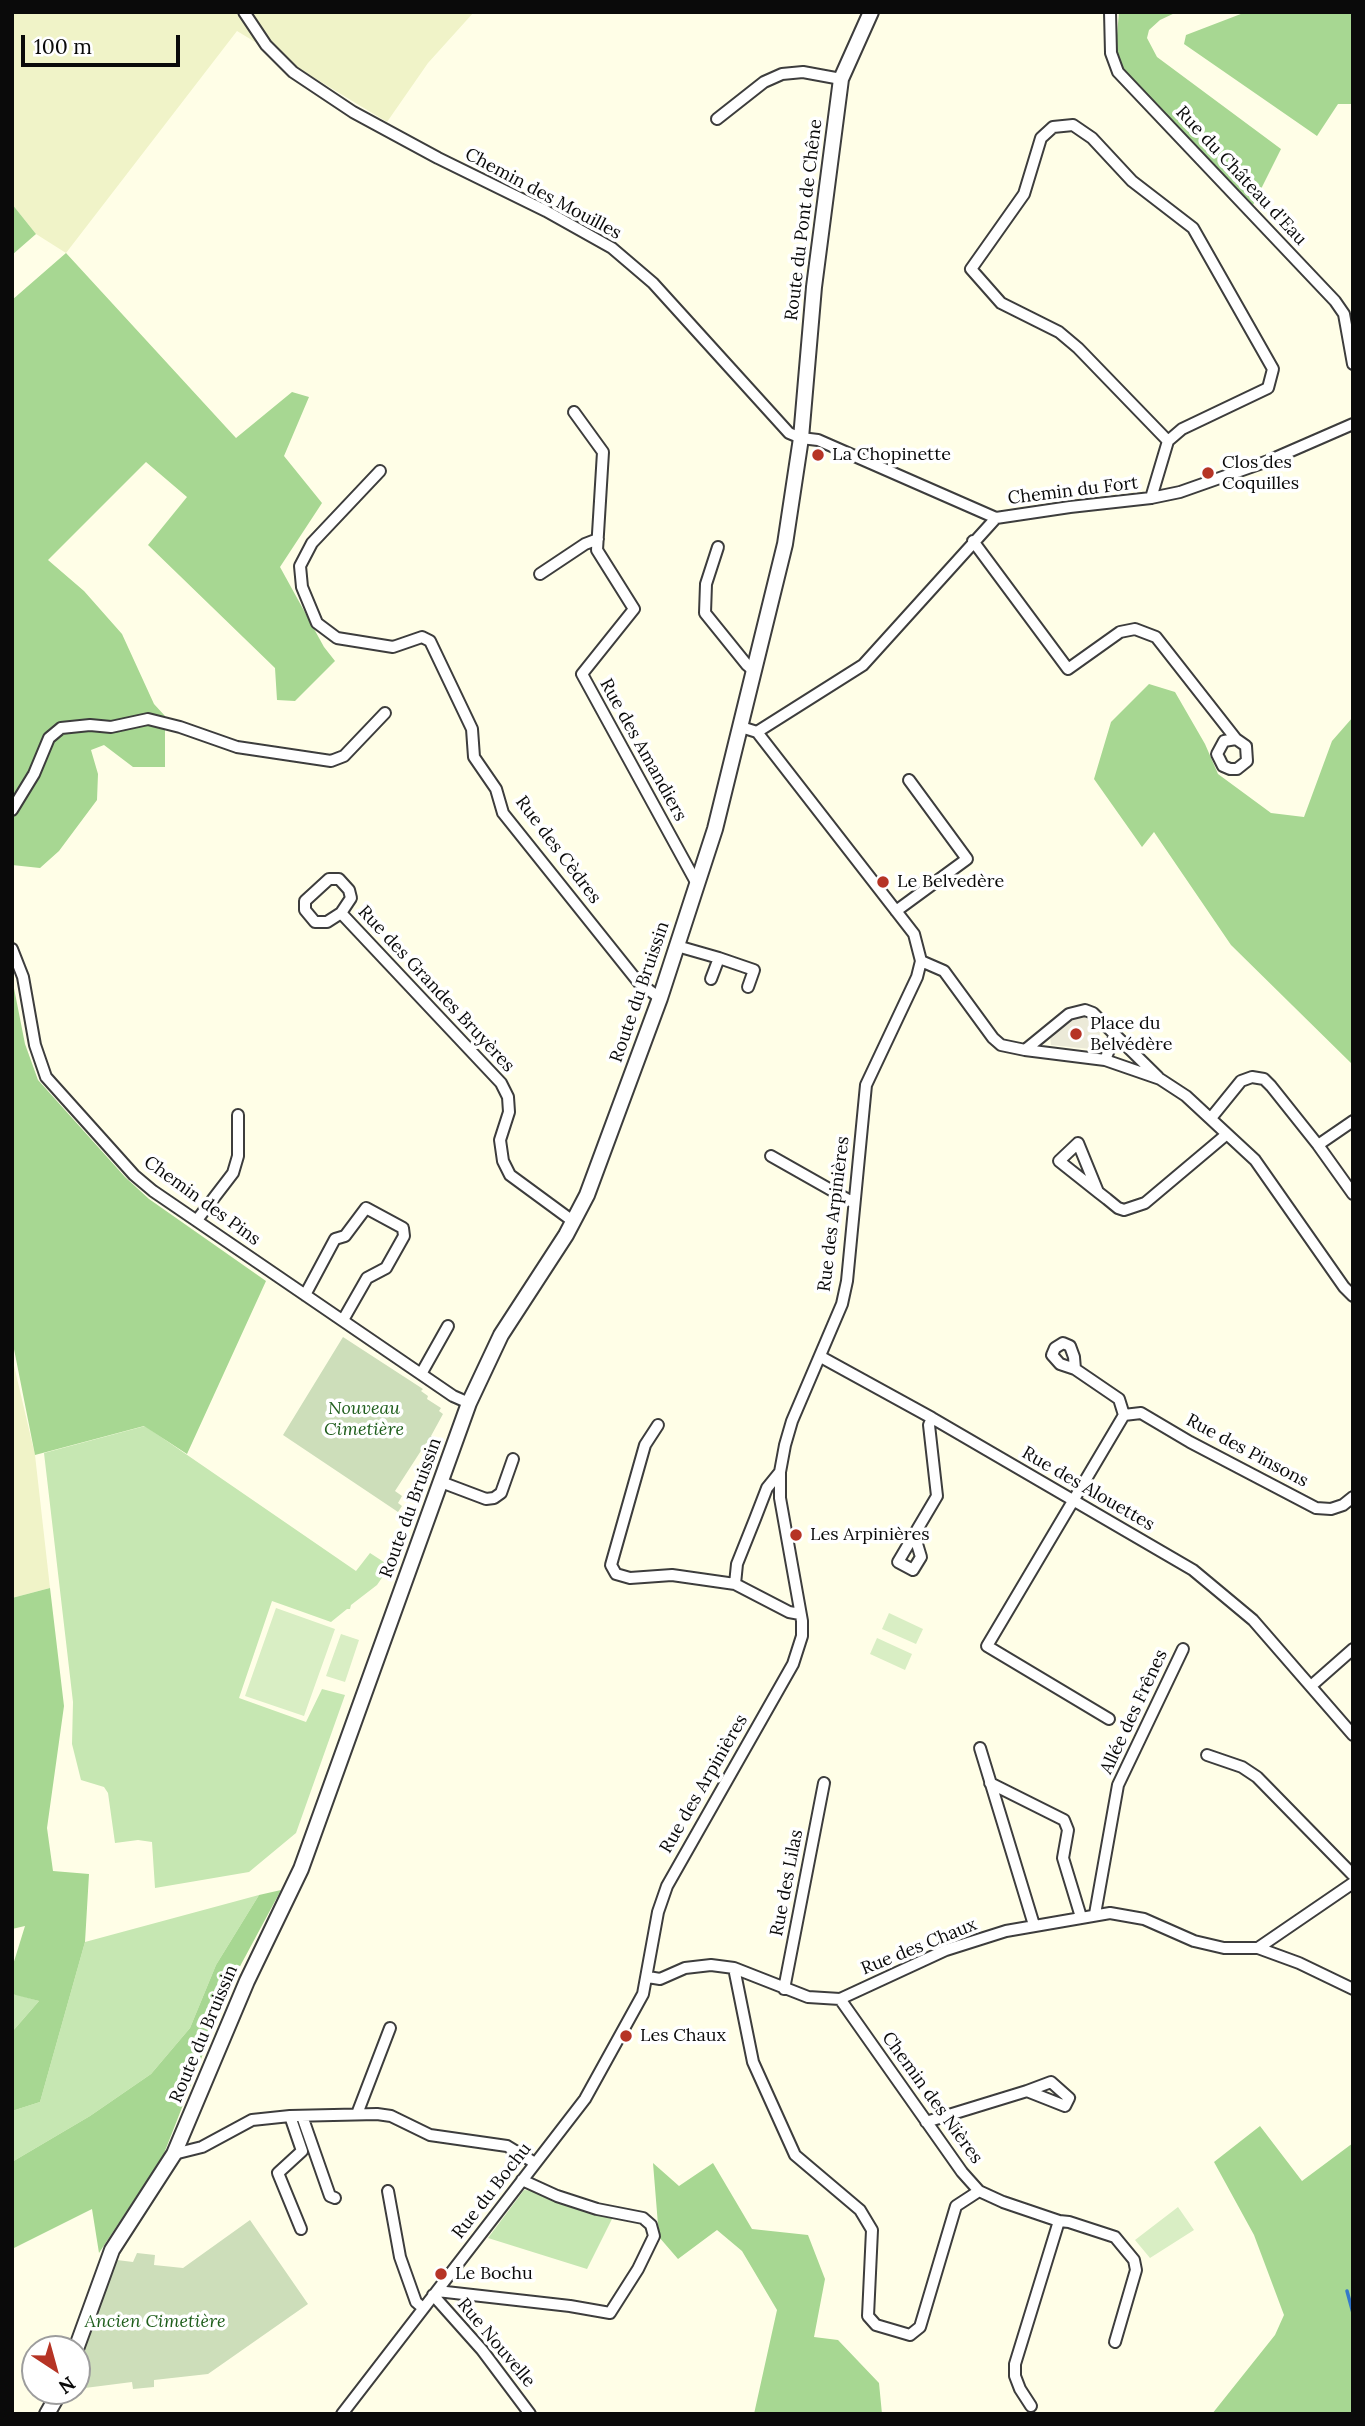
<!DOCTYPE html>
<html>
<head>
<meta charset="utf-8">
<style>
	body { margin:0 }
	#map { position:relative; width:1365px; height:2426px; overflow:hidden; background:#fffee7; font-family:Lora,serif }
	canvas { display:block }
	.frame { position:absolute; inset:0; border:14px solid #0a0a0a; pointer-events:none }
	.north { position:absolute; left:21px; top:2335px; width:70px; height:70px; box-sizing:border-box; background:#fff; border:2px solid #9d9d9d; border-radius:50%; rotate:144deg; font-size:19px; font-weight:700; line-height:28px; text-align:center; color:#0a0a0a }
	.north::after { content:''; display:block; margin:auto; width:24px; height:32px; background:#b63425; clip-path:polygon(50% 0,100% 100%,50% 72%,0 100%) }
	.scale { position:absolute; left:21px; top:35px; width:159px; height:32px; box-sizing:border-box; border:4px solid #0a0a0a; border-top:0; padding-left:9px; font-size:21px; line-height:24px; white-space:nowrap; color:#0a0a0a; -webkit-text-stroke:5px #fff; paint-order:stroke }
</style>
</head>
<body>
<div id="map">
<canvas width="1365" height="2426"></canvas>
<div class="frame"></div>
<div class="north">N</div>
<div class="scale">100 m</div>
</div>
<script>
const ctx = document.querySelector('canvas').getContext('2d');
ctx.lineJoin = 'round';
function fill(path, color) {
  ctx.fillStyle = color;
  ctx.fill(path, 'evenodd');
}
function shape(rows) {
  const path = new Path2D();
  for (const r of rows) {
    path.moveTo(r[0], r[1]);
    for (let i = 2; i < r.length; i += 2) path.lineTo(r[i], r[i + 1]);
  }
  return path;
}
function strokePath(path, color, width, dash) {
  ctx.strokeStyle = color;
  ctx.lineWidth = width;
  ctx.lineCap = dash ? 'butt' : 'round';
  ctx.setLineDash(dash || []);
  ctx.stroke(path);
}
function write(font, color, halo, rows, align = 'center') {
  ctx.font = font + ' Lora,serif';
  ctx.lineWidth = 7;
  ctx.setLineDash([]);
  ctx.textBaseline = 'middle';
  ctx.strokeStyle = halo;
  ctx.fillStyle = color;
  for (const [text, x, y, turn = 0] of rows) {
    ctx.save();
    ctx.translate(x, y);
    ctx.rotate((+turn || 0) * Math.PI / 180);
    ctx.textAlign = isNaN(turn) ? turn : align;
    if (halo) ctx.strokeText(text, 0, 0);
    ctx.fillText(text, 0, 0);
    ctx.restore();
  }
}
const farmland = shape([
	[12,12,474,12,428,63,387,122,237,31,66,253,36,234,12,204],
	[12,1357,35,1455,50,1588,12,1598]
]);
const green = shape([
	[145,1426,356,1571,370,1553,390,1566,377,1585,351,1605,350,1609,347,1609,331,1622,272,1601,239,1698,306,1722,322,1689,345,1695,296,1833,249,1872,155,1888,152,1842,138,1840,115,1843,108,1793,104,1787,81,1780,72,1744,73,1702,44,1453],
	[259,1895,216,1965,190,2028,151,2074,90,2116,12,2162,12,2111,40,2102,85,1942],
	[15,1994,39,2001,12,2032,12,1997],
	[524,2190,533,2191,613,2217,587,2269,488,2238]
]);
const forest = shape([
	[1119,12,1177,12,1160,20,1149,30,1147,38,1157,57,1281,149,1253,205,1131,79,1115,59],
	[1246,12,1353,12,1353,104,1338,104,1317,136,1184,44,1186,35],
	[12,204,36,234,12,255],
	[66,253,236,438,292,392,309,397,284,456,322,503,280,567,324,647,335,661,295,701,277,700,275,668,148,545,187,497,146,462,48,560,84,591,122,634,154,704,165,716,165,767,133,767,104,745,91,750,98,774,97,800,59,851,40,868,12,865,12,300],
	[1149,684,1175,692,1205,744,1218,774,1271,813,1304,817,1332,741,1353,717,1353,1065,1231,945,1154,832,1142,847,1094,779,1111,722],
	[12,978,25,1044,38,1080,125,1177,149,1199,266,1281,187,1454,144,1426,35,1455,12,1339],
	[50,1588,64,1706,47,1828,53,1871,89,1874,85,1942,40,2102,12,2111,12,2032,39,2001,12,1994,12,1968,25,1926,12,1929,12,1598],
	[281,1890,230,1985,163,2156,99,2253,92,2209,12,2249,12,2162,90,2116,151,2074,190,2028,216,1965,259,1895],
	[1260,2126,1302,2181,1353,2143,1353,2414,1212,2414,1275,2335,1284,2315,1254,2235,1214,2162],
	[653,2163,679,2186,713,2163,752,2229,808,2235,825,2279,814,2337,838,2340,879,2383,882,2414,754,2414,777,2310,742,2251,717,2230,678,2259,659,2237]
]);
const cemetery = shape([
	[343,1337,423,1389,421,1391,428,1396,427,1399,441,1408,439,1411,443,1414,431,1436,435,1439,431,1446,426,1443,395,1491,402,1496,398,1503,402,1506,398,1512,283,1435],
	[250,2220,308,2304,208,2374,154,2380,154,2387,133,2389,132,2382,77,2389,77,2368,117,2260,133,2262,137,2253,155,2255,154,2265,183,2268]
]);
const pitch = shape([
	[276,1608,335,1629,304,1716,245,1696],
	[889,1613,923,1629,916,1644,882,1629],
	[341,1634,359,1640,345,1682,326,1676],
	[877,1638,912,1654,905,1670,870,1654],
	[1178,2207,1194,2230,1150,2258,1135,2240]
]);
const plaza = shape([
	[1076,1016,1086,1016,1096,1024,1100,1032,1099,1042,1090,1049,1051,1045,1050,1036]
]);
const stream = shape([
	[1347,2291,1353,2313]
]);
const minor = shape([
	[244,12,266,45,293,72,353,112,438,158,546,211,612,248,653,283,789,433,801,438,818,440,996,518,1070,507,1151,498,1180,492,1268,461,1353,424],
	[1110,12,1111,53,1118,72,1335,301,1344,314,1353,364],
	[717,119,764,82,782,74,803,72,841,79],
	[574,412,603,452,597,550,634,609,582,674,697,884],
	[380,471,312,543,300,566,302,587,317,623,337,638,393,647,422,637,430,641,472,729,474,757,496,789,503,813,639,983,660,998],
	[1151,498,1168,441,1182,429,1268,388,1273,369,1193,228,1132,181,1092,138,1073,125,1053,127,1041,138,1024,194,971,269,1001,303,1059,332,1078,348,1168,441],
	[973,541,1068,669,1120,632,1135,629,1156,637,1236,739,1246,746,1247,761,1237,769,1230,769,1223,766,1217,754,1224,741,1236,739],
	[718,547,706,584,705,613,747,665,755,672],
	[540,574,585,544,598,539],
	[757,732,863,665,996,518],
	[12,810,34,774,49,738,61,728,90,725,111,727,148,719,180,727,237,747,331,761,344,756,385,713],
	[896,911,967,859,909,780],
	[341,913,351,898,349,890,339,879,329,879,305,901,305,910,315,922,327,922,341,913,501,1083,508,1097,509,1112,500,1140,503,1161,510,1175,574,1222],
	[677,946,719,958,711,979],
	[12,949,23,977,35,1045,46,1077,134,1175,153,1191,453,1396,469,1403],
	[719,958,754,970,748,987],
	[921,961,944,971,993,1038,1001,1045,1025,1050,1105,1060,1160,1079,1186,1096,1255,1160,1344,1287,1353,1296],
	[1025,1050,1069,1014,1085,1010,1093,1013,1158,1077],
	[1105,1060,1115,1035],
	[1211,1118,1241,1081,1252,1077,1264,1079,1271,1086,1318,1145,1353,1194],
	[1318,1145,1353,1121],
	[771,1156,854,1203],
	[1098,1192,1078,1143,1059,1161,1098,1192,1107,1199,1118,1208,1124,1210,1145,1203,1227,1134],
	[197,1220,233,1173,238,1156,238,1115],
	[305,1295,335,1239,345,1236,366,1208,403,1228,404,1236,386,1268,367,1278,343,1320],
	[821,1357,932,1418,1193,1570,1253,1620,1353,1735],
	[1075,1369,1060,1364,1052,1355,1055,1348,1063,1343,1070,1346,1074,1357,1075,1369,1119,1399,1124,1415],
	[421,1374,448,1326],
	[658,1425,645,1445,611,1565,616,1574,630,1578,672,1575,735,1584],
	[780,1472,767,1488,755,1519,737,1564,735,1584,789,1612,800,1614],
	[441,1482,486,1499,494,1498,501,1493,513,1459],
	[914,1534,921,1557,913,1570,898,1562,937,1496,929,1425,932,1418],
	[1311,1686,1353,1649],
	[1109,1719,987,1646,1124,1415,1141,1413,1190,1442,1316,1508,1331,1509,1343,1505,1353,1497],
	[980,1748,1034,1925],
	[1207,1755,1242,1767,1257,1777,1353,1875],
	[990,1783,1064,1820,1068,1830,1063,1858,1081,1917],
	[1095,1914,1118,1785,1183,1649],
	[1258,1948,1299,1963,1353,1989],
	[734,1968,753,2062,795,2155,860,2210,872,2230,868,2316,876,2325,910,2335,920,2327,956,2206,979,2191],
	[648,1977,660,1979,685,1968,711,1965,734,1968,808,1997,840,1999,946,1950,1006,1931,1110,1913,1144,1919,1194,1941,1224,1948,1258,1948,1353,1883],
	[784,1989,824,1783],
	[840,1999,962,2172,979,2191,1003,2202,1059,2221,1015,2364,1015,2376,1020,2389,1031,2406],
	[357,2114,390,2028],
	[290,2116,302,2151,278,2173,301,2229],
	[302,2116,330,2196,335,2198],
	[926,2122,1027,2091,1065,2106,1069,2098,1051,2082,1027,2091],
	[174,2154,202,2147,252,2120,290,2116,377,2114,391,2116,430,2135,507,2146,535,2163],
	[388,2191,400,2257,416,2302,423,2308],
	[1059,2221,1069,2222,1115,2237,1134,2260,1136,2270,1115,2342],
	[437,2291,570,2306,610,2313,638,2269,654,2236,651,2225,643,2218,597,2209,557,2196,522,2180],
	[433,2295,482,2350,530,2414],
	[342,2414,585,2099,643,1994,658,1912,667,1886,793,1664,802,1636,802,1621,780,1498,780,1472,785,1445,792,1421,842,1304,847,1281,866,1085,917,977,921,961,914,934,757,732,741,727]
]);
const tertiary = shape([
	[76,2349,112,2250,174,2154,247,1981,301,1869,469,1403,501,1335,566,1235,587,1195,660,998,715,829,785,544,801,438,814,287,841,79,871,12],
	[47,2414,60,2391]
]);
const markers = [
	[818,455,7,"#b63425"],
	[1208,473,7,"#b63425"],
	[883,882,7,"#b63425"],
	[1076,1034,7,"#b63425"],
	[796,1535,7,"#b63425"],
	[626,2036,7,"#b63425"],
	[441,2274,7,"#b63425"]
];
const streetNames = [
	["Rue du Château d'Eau",1241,176,47],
	["Chemin des Mouilles",543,194,28],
	["Route du Pont de Chêne",804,220,-83],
	["Chemin du Fort",1073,491,-7],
	["Rue des Amandiers",643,750,61],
	["Rue des Cèdres",558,850,53],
	["Rue des Grandes Bruyères",436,989,47],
	["Route du Bruissin",640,992,-71],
	["Chemin des Pins",202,1201,36],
	["Rue des Arpinières",834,1214,-83],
	["Rue des Pinsons",1247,1451,28],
	["Rue des Alouettes",1088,1489,30],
	["Route du Bruissin",411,1508,-70],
	["Allée des Frênes",1134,1712,-65],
	["Rue des Arpinières",704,1784,-60],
	["Rue des Lilas",787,1883,-79],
	["Rue des Chaux",919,1947,-22],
	["Route du Bruissin",204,2034,-67],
	["Chemin des Nières",932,2098,54],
	["Rue du Bochu",492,2191,-52],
	["Rue Nouvelle",496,2343,50]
];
const poiNames = [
	["La Chopinette",832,455],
	["Clos des",1222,463],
	["Coquilles",1222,484],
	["Le Belvedère",897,882],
	["Place du",1090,1024],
	["Belvédère",1090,1045],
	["Les Arpinières",810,1535],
	["Les Chaux",640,2036],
	["Le Bochu",455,2274]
];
const parkNames = [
	["Nouveau",364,1409],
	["Cimetière",364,1430],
	["Ancien Cimetière",155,2322]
];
fill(farmland, '#f0f3c8');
fill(green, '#c6e7b2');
fill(forest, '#a7d792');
fill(cemetery, '#cddeba');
fill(pitch, '#d9eec4');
fill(plaza, '#ecead8');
strokePath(stream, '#3579ca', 3.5);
strokePath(minor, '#3d3d3d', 14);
strokePath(tertiary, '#3d3d3d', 18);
strokePath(minor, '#fff', 10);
strokePath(tertiary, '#fff', 14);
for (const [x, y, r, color] of markers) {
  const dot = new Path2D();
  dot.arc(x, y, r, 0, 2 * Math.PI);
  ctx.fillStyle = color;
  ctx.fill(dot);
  strokePath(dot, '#fff', 2.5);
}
write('18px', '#0a0a0a', '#fff', streetNames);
write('18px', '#0a0a0a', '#fff', poiNames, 'left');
write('italic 18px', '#205f1d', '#fff', parkNames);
</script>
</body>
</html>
